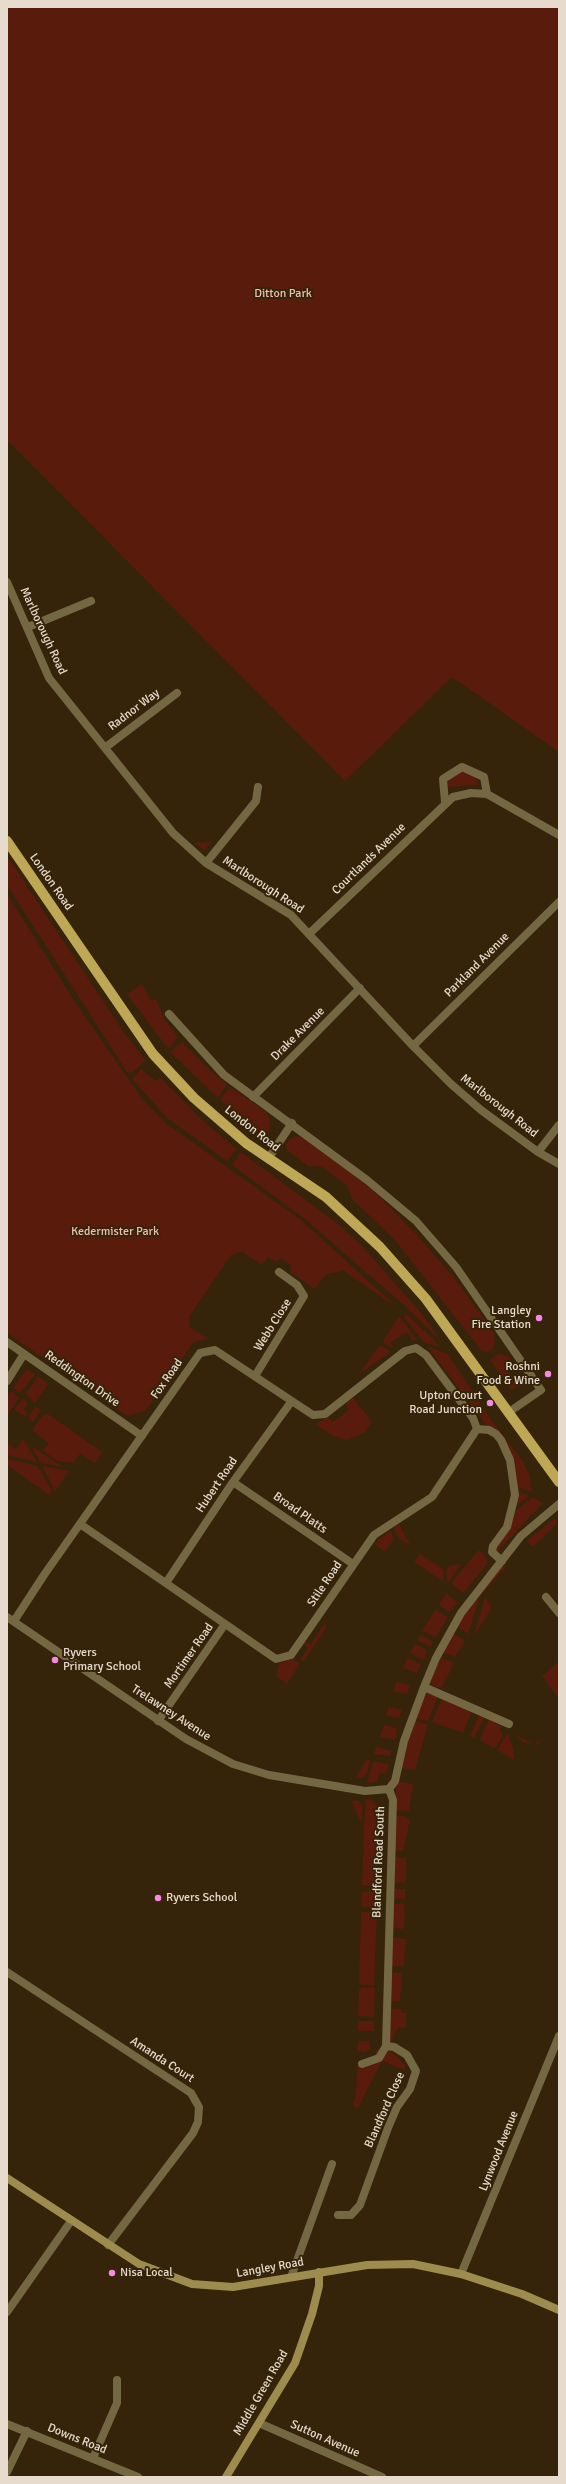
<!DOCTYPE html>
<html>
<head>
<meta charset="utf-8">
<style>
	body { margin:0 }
	#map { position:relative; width:566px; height:2484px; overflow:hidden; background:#35240a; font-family:Signika,sans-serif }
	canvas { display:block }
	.frame { position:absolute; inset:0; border:8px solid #e6dbcc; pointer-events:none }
</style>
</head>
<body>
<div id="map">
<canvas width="566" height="2484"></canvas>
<div class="frame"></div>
</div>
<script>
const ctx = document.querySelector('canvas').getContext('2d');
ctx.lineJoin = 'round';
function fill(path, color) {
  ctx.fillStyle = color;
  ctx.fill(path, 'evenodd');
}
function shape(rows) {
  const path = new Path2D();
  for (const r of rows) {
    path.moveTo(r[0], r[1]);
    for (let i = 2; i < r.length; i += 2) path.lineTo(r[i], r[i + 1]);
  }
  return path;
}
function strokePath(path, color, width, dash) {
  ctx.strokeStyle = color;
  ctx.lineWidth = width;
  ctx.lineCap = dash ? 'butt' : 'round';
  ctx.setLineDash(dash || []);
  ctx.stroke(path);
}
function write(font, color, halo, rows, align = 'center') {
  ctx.font = font + ' Signika,sans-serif';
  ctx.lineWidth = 4;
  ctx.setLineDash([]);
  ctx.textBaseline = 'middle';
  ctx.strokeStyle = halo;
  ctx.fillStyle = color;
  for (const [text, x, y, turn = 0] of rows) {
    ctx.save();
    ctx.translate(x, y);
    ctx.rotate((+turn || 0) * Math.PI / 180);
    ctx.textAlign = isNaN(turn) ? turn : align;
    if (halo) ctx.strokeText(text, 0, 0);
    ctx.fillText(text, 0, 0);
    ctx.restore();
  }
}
const green = shape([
	[7,7,559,7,559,752,452,677,345,781,7,440],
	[457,770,474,774,478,785,447,787,450,774],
	[212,842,204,850,194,843],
	[7,856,123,1031,146,1061,131,1073,127,1072,7,885],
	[7,894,75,1002,143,1100,167,1124,301,1220,399,1309,344,1271,326,1274,315,1289,290,1272,291,1265,281,1258,276,1262,268,1257,262,1265,242,1252,231,1255,189,1317,190,1327,208,1339,194,1342,145,1411,127,1416,7,1333],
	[142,984,151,1001,156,999,165,1020,178,1037,168,1049,127,994],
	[182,1042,210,1070,227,1084,218,1098,170,1052],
	[141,1069,156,1081,161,1078,204,1122,237,1149,227,1161,167,1118,132,1079],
	[230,1087,266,1112,270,1121,269,1132,260,1134,220,1100],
	[296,1136,303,1137,325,1151,378,1195,418,1236,456,1280,494,1333,495,1344,491,1350,486,1352,481,1350,394,1239,353,1200,347,1186,322,1167,308,1166,287,1150,286,1145,289,1139],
	[241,1152,342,1227,364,1248,422,1314,442,1342,405,1306,306,1220,232,1165],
	[406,1314,432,1338,439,1346,425,1343,404,1318],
	[398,1318,401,1318,417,1340,411,1340,410,1333,404,1334,390,1343,394,1349,383,1343,384,1339],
	[380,1345,391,1352,360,1373],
	[427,1346,448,1354,492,1421,522,1460,529,1474,532,1492,516,1487,510,1457],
	[499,1353,512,1358,503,1364,519,1386,511,1390,490,1360],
	[27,1369,35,1374,34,1376,20,1393,13,1388],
	[38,1376,48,1384,35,1403,26,1394],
	[11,1391,19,1398,7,1416,7,1397],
	[23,1398,28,1403,24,1410,27,1412,25,1416,14,1410],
	[353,1398,372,1422,364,1433,347,1440,331,1435,315,1424,328,1417,333,1422,349,1410,345,1404],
	[35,1407,40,1409,40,1412,33,1422,28,1418],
	[48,1414,102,1452,95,1463,80,1454,73,1463,57,1461,42,1450,49,1444,32,1430,43,1415],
	[23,1439,37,1462,7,1455,7,1443,16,1449],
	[30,1445,63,1467,41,1463],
	[7,1459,38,1466,52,1491,49,1495,7,1465],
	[42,1466,69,1471,55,1491],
	[515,1490,529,1496,513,1509],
	[532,1497,543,1503,497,1552,492,1544,512,1514],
	[555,1518,557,1523,533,1547,526,1541],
	[399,1524,410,1544,410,1545,399,1539,393,1528],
	[390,1531,394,1539,385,1552,374,1543],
	[479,1550,487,1559,487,1564,463,1593,451,1583],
	[420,1554,443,1569,444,1582,414,1562],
	[502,1563,506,1567,481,1595,479,1593],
	[461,1564,449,1582,447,1581,446,1572,449,1566],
	[446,1593,457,1602,450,1612,439,1605],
	[485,1597,492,1608,474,1636],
	[475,1598,479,1599,468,1634,456,1626],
	[435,1610,448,1617,436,1637,422,1631],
	[324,1624,327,1625,326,1628,304,1661,300,1660,308,1648,302,1643,304,1640,310,1645],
	[453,1633,465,1641,455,1657,441,1652],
	[420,1635,433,1641,431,1647,417,1640],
	[415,1644,427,1650,424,1660,410,1653],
	[290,1657,300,1663,287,1684,276,1676,279,1664],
	[440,1657,454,1663,442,1687,440,1688,432,1685,430,1681],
	[407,1658,421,1664,417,1673,403,1668],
	[559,1661,559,1699,542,1676],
	[397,1681,410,1686,407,1694,393,1691],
	[430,1693,438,1697,428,1721,418,1719,415,1717,421,1697],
	[442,1698,470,1710,471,1713,463,1733,432,1722],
	[389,1707,402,1710,399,1718,386,1715],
	[480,1714,485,1716,474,1738,470,1736],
	[489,1718,501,1727,500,1731,503,1736,497,1746,493,1748,480,1740],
	[413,1719,428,1725,415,1770,399,1768],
	[384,1725,397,1728,395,1740,380,1737],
	[508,1733,513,1749,515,1760,497,1750],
	[514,1733,534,1745,539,1740,540,1743,535,1745,523,1742],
	[376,1747,392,1751,390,1756,374,1754],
	[366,1760,370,1760,367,1774,361,1778,356,1777],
	[373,1761,389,1764,386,1773,380,1773,377,1782,367,1783],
	[397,1781,413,1784,409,1811,393,1810],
	[370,1798,379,1808,381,1821,376,1886,362,1885,364,1825,366,1800],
	[351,1800,359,1801,363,1806,361,1823],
	[393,1816,404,1816,410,1820,403,1851,391,1850],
	[391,1856,406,1858,406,1882,390,1884],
	[390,1889,405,1889,405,1899,388,1898],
	[362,1892,379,1892,378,1906,361,1907],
	[389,1904,405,1904,404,1929,387,1928],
	[361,1912,377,1912,374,1985,361,1985,359,1982],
	[388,1937,406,1939,404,1966,388,1966],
	[387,1973,402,1973,400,2001,386,2001],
	[362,1987,375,1988,374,2017,358,2016,359,1990],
	[386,2008,401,2009,401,2012,406,2013,406,2028,398,2027,391,2043,387,2038],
	[358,2021,374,2021,374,2031,358,2031],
	[358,2041,369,2041,370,2049,365,2052,357,2051],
	[377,2049,390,2051,398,2057,405,2065,405,2070,382,2061,358,2108,353,2106,356,2094,357,2066,367,2065,374,2058]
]);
const street = shape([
	[7,582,49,678,173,833,206,863,291,915,413,1046,451,1084,481,1110,538,1152,559,1164],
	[28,627,91,601],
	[106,747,177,693],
	[445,802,443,779,462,767,484,777,487,794],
	[206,863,256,801,258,787],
	[310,933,453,797,471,793,487,794,559,835],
	[169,1014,224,1075,367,1180,416,1221,456,1267,541,1390,509,1412],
	[413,1046,559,902],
	[253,1097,360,988],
	[538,1152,559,1125],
	[268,1159,292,1123],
	[7,1342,142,1436],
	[255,1376,304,1296,297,1285,279,1272],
	[7,1381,24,1354],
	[477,1429,489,1430,496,1434,501,1440,510,1460,515,1495,507,1527,493,1546,492,1552,502,1561],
	[233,1482,353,1564],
	[166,1583,233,1482,291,1402],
	[546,1597,559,1613],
	[7,1617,186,1739,233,1764,269,1775,365,1791,389,1789],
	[14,1621,44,1575,200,1353,215,1350,313,1415,325,1414,405,1351,416,1348,426,1355,473,1418,477,1429,432,1497,374,1535,291,1655,276,1659,80,1524],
	[424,1687,509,1724],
	[158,1721,225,1624],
	[389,1789,395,1781,404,1741,424,1687,436,1658,461,1613,521,1536,559,1504],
	[7,1972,191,2093,199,2107,198,2122,193,2133,108,2245],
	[386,2046,393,1800,389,1789],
	[338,2215,351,2215,360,2205,388,2128,397,2107,410,2089,416,2071,407,2055,394,2047,386,2046,379,2058,362,2064],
	[461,2274,559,2036],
	[291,2277,332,2164],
	[7,2312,71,2221],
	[259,2423,382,2477],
	[7,2424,138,2477],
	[93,2458,117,2403,117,2380],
	[7,2472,27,2431]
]);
const secondary = shape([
	[7,2178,139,2264,192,2284,233,2287,367,2265,413,2264,461,2274,522,2294,559,2310],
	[226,2477,295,2363,312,2314,319,2286,319,2272]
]);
const primary = shape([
	[7,841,153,1054,194,1098,246,1143,326,1197,380,1247,426,1299,559,1482]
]);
const markers = [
	[539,1318,4,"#fa87e6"],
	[548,1374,4,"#fa87e6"],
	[490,1403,4,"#fa87e6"],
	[55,1660,4,"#fa87e6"],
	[158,1898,4,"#fa87e6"],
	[112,2273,4,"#fa87e6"]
];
const parkNames = [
	["Ditton Park",283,294],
	["Kedermister Park",115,1232]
];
const streetNames = [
	["Marlborough Road",43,631,65],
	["Radnor Way",134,710,-37],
	["Courtlands Avenue",369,859,-44],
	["London Road",51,882,55],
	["Marlborough Road",263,885,33],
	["Parkland Avenue",477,965,-45],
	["Drake Avenue",298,1034,-45],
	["Marlborough Road",499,1106,38],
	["London Road",252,1129,38],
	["Webb Close",273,1325,-58],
	["Reddington Drive",82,1379,35],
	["Fox Road",167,1379,-55],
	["Hubert Road",217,1485,-56],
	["Broad Platts",300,1513,35],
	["Stile Road",325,1584,-56],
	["Mortimer Road",189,1656,-55],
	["Trelawney Avenue",171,1713,33],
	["Blandford Road South",379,1862,-88],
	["Amanda Court",162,2060,33],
	["Blandford Close",385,2110,-66],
	["Lynwood Avenue",499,2151,-68],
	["Langley Road",270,2268,-10],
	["Middle Green Road",261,2393,-60],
	["Downs Road",77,2439,22],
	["Sutton Avenue",325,2439,24]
];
const poiNames = [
	["Langley",531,1311],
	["Fire Station",531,1325],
	["Roshni",540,1367],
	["Food & Wine",540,1381],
	["Upton Court",482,1396],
	["Road Junction",482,1410],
	["Ryvers",63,1653,"left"],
	["Primary School",63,1667,"left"],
	["Ryvers School",166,1898,"left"],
	["Nisa Local",120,2273,"left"]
];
fill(green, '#581b0c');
strokePath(street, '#736842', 8);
strokePath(secondary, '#9d8c4d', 8);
strokePath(primary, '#bea855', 10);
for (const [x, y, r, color] of markers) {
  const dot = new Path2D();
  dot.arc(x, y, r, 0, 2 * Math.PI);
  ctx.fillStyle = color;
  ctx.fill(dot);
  strokePath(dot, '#35240a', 1.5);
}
write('12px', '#f0bdb0', '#35240a', parkNames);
write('12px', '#e6dbcc', '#35240a', streetNames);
write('12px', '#e6dbcc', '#35240a', poiNames, 'right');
</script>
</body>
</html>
